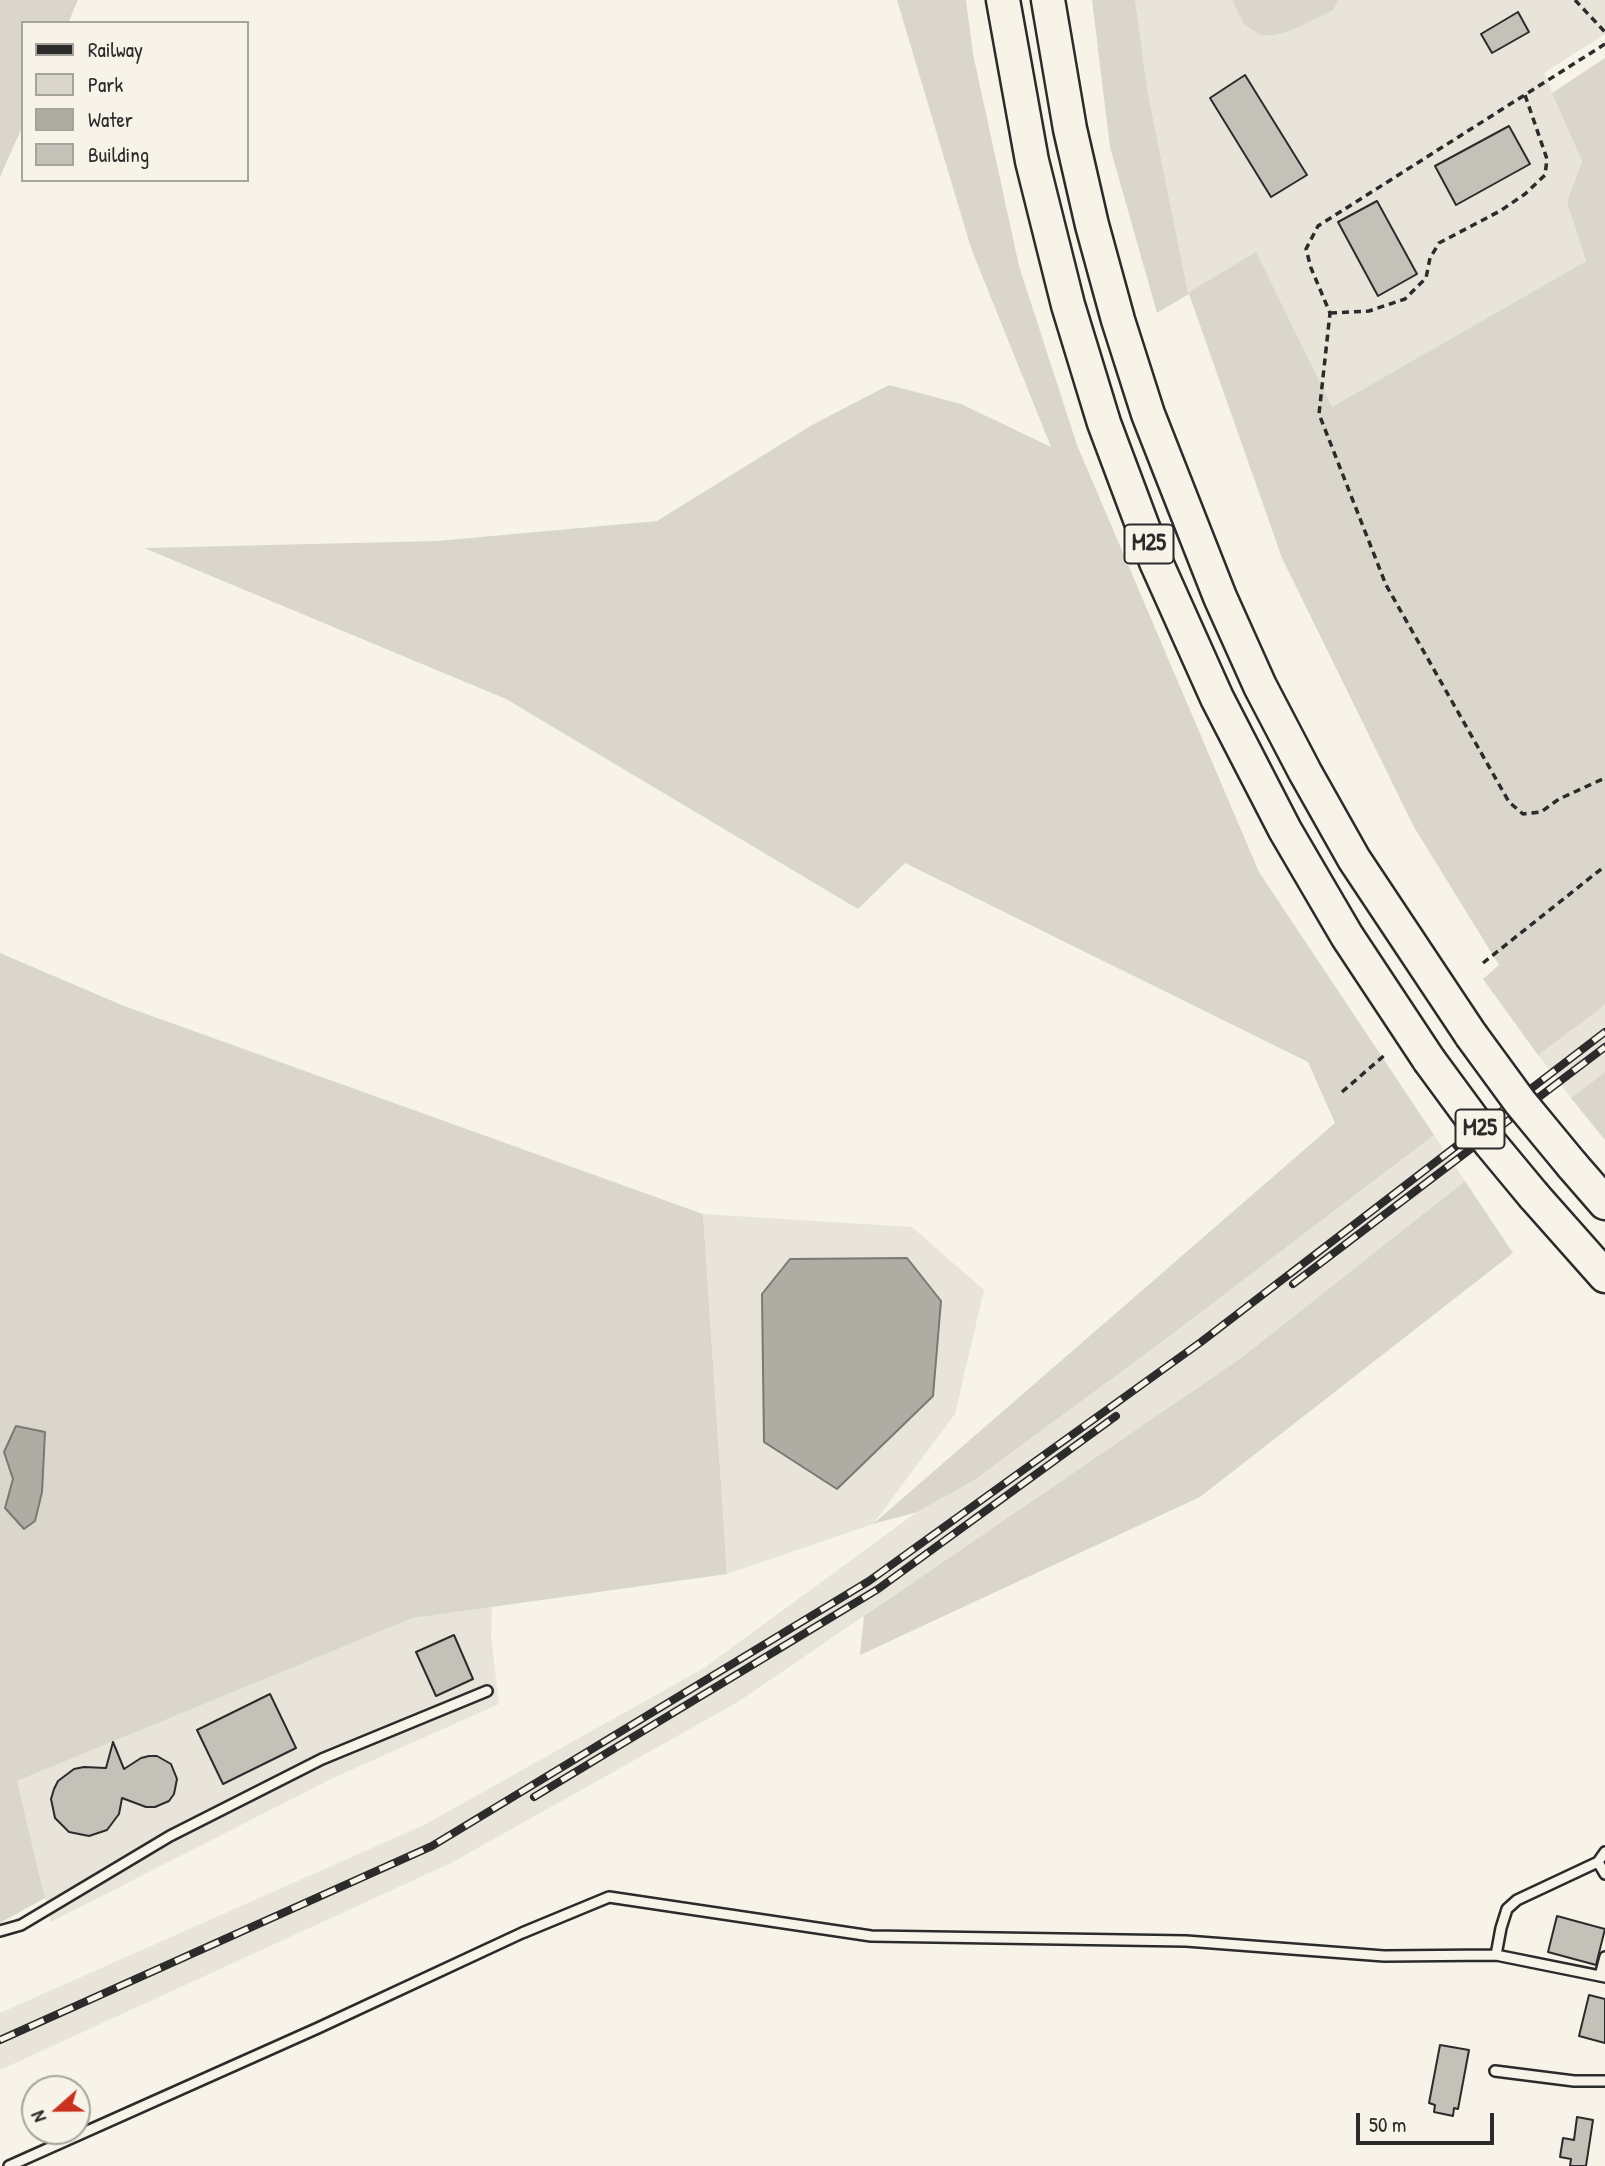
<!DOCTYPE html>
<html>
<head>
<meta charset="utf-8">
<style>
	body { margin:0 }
	#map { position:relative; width:1605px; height:2166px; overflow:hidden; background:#f7f3e8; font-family:"Patrick Hand",sans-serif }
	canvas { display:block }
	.legend { position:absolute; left:21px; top:21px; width:228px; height:161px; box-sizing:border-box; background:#f7f3e8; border:2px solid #a5a39c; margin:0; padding:9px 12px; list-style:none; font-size:21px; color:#2b2b2b }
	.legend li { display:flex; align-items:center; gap:14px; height:35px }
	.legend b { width:35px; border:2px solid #a5a39c }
	.north { position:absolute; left:21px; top:2075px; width:70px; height:70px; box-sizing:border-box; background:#f7f3e8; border:2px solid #a5a39c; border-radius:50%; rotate:249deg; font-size:19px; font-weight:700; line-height:28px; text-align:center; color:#2b2b2b }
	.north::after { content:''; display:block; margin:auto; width:24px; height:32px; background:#c8321e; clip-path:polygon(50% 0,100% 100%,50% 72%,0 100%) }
	.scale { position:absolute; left:1356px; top:2113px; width:138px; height:32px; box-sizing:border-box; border:4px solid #2b2b2b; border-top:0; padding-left:9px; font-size:21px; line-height:24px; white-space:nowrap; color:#2b2b2b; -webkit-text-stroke:5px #f7f3e8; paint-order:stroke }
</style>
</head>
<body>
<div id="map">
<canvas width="1605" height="2166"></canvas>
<ul class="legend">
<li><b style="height:9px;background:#2b2b2b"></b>Railway</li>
<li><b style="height:19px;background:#dad6cc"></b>Park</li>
<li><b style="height:19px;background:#afaca4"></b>Water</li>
<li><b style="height:19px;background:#c4c1b9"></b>Building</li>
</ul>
<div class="north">N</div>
<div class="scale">50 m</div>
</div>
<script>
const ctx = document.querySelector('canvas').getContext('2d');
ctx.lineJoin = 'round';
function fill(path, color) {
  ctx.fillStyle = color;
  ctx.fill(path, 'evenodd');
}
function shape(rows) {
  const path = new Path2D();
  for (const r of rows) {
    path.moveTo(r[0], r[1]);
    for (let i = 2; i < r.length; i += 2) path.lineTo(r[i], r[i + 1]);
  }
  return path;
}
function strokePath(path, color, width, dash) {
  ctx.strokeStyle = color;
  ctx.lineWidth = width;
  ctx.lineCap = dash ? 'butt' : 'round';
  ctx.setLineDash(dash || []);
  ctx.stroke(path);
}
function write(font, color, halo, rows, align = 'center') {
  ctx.font = font + ' "Patrick Hand",sans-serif';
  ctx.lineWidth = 5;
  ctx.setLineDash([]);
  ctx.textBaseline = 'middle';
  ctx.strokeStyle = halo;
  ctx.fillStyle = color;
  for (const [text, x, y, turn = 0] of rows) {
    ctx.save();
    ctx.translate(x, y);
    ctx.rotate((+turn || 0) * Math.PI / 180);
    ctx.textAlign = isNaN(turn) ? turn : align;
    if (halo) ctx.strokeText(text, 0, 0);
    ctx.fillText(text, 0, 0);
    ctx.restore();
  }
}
const built = shape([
	[1135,0,1605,0,1605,34,1544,73,1582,161,1567,202,1586,261,1332,407,1256,253,1188,294,1148,94],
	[1605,1005,1605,1072,1571,1098,1538,1055],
	[1434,1135,1465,1181,1241,1358,738,1702,451,1863,0,2070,0,2013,426,1824,704,1668,917,1512,973,1481,1167,1338],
	[703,1214,912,1227,984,1290,955,1414,873,1524,727,1574],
	[492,1607,491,1636,499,1704,331,1779,51,1922,17,1781,413,1618]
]);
const green = shape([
	[0,0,78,0,68,23,23,23,23,125,0,177],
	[897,0,966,0,973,54,1019,266,1077,445,1259,872,1434,1135,1167,1338,973,1481,917,1512,873,1524,1335,1123,1308,1062,905,863,858,909,506,699,144,548,437,541,657,521,812,425,889,385,961,404,1051,447,971,248],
	[1092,0,1135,0,1148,94,1188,293,1256,252,1332,407,1586,261,1567,202,1582,161,1552,93,1605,58,1605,1005,1538,1055,1483,979,1499,965,1414,827,1282,558,1189,294,1157,313,1110,147],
	[1232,0,1338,0,1333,10,1290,31,1274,35,1261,35,1244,24],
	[0,953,124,1006,703,1214,727,1574,413,1618,17,1781,45,1898,0,1923],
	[1605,1072,1605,1140,1571,1098],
	[1465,1181,1513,1253,1200,1497,860,1655,864,1616,1241,1358]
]);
const water = shape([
	[907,1258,941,1301,933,1396,837,1489,764,1442,762,1294,790,1259,907,1258],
	[16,1426,45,1432,42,1492,35,1521,24,1529,5,1508,13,1479,4,1452,16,1426]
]);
const building = shape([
	[1518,12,1529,32,1492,53,1481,34,1518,12],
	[1245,75,1307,175,1271,197,1210,98,1245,75],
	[1509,126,1530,164,1456,205,1435,166,1509,126],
	[1377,201,1417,274,1378,296,1338,222,1377,201],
	[454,1635,473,1679,436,1696,416,1652,454,1635],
	[270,1694,296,1748,223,1784,197,1730,270,1694],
	[113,1742,124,1769,141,1758,149,1756,157,1756,171,1764,177,1779,174,1794,169,1801,155,1807,146,1807,122,1798,119,1814,107,1830,89,1836,69,1832,55,1818,51,1799,54,1789,58,1781,74,1769,84,1767,106,1768,113,1742],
	[1557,1916,1605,1929,1596,1965,1548,1952,1557,1916],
	[1589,1995,1605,1999,1605,2043,1579,2036,1589,1995],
	[1440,2045,1469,2050,1458,2109,1454,2108,1453,2116,1434,2112,1435,2105,1429,2103,1440,2045],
	[1577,2117,1593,2120,1586,2166,1570,2166,1571,2159,1560,2157,1563,2138,1574,2140,1577,2117]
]);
const path = shape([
	[1575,0,1605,32],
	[1605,44,1318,226,1306,249,1311,268,1330,313,1319,414,1386,585,1509,802,1523,814,1541,812,1559,799,1605,778],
	[1330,313,1369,311,1405,299,1426,278,1430,258,1439,243,1500,211,1525,194,1545,175,1547,159,1525,95],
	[1483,963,1605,866],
	[1342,1092,1387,1053]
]);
const service = shape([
	[1598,1862,1605,1874],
	[0,1931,21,1925,170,1836,322,1759,487,1691],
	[1496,1955,1501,1928,1507,1909,1517,1900,1598,1862,1605,1852],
	[1600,1976,1605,1957],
	[1495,2071,1574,2081,1605,2081],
	[9,2166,318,2028,522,1933,609,1897,871,1936,1186,1941,1384,1956,1496,1955,1605,1977]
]);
const motorway = shape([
	[1003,0,1032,161,1068,305,1104,423,1156,562,1217,698,1285,830,1347,936,1429,1060],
	[1048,0,1070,129,1092,225,1118,320,1148,414,1220,597,1260,686,1305,772,1354,859,1471,1035],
	[1572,1165,1605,1203],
	[1534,1196,1605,1276]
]);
const rail = shape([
	[1293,1284,1605,1047],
	[534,1797,878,1589,1116,1416],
	[0,2040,432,1846,869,1581,1201,1342,1605,1032]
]);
const motorwayBridge = shape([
	[1471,1035,1520,1102,1572,1165],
	[1429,1060,1490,1143,1534,1196]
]);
const shields = [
	[1149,544,49],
	[1480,1129,49]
];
const shieldNames = [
	["M25",1149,544],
	["M25",1480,1129]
];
fill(built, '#e8e4da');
fill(green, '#dad6cc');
fill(water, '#afaca4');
strokePath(water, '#7a7874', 2);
fill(building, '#c4c1b9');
strokePath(building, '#2b2b2b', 2);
strokePath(service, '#2b2b2b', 14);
strokePath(motorway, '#2b2b2b', 37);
strokePath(path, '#2b2b2b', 3.5, [7, 5]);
strokePath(service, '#f7f3e8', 9);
strokePath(motorway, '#f7f3e8', 32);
strokePath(rail, '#2b2b2b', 8);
strokePath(rail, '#f7f3e8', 5, [16]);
strokePath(motorwayBridge, '#2b2b2b', 37, []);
strokePath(motorwayBridge, '#f7f3e8', 32);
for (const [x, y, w] of shields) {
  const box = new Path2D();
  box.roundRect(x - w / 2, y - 19.5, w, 39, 5);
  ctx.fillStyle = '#f7f3e8';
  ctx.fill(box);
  strokePath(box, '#2b2b2b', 2);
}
write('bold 23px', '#2b2b2b', null, shieldNames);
</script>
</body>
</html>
